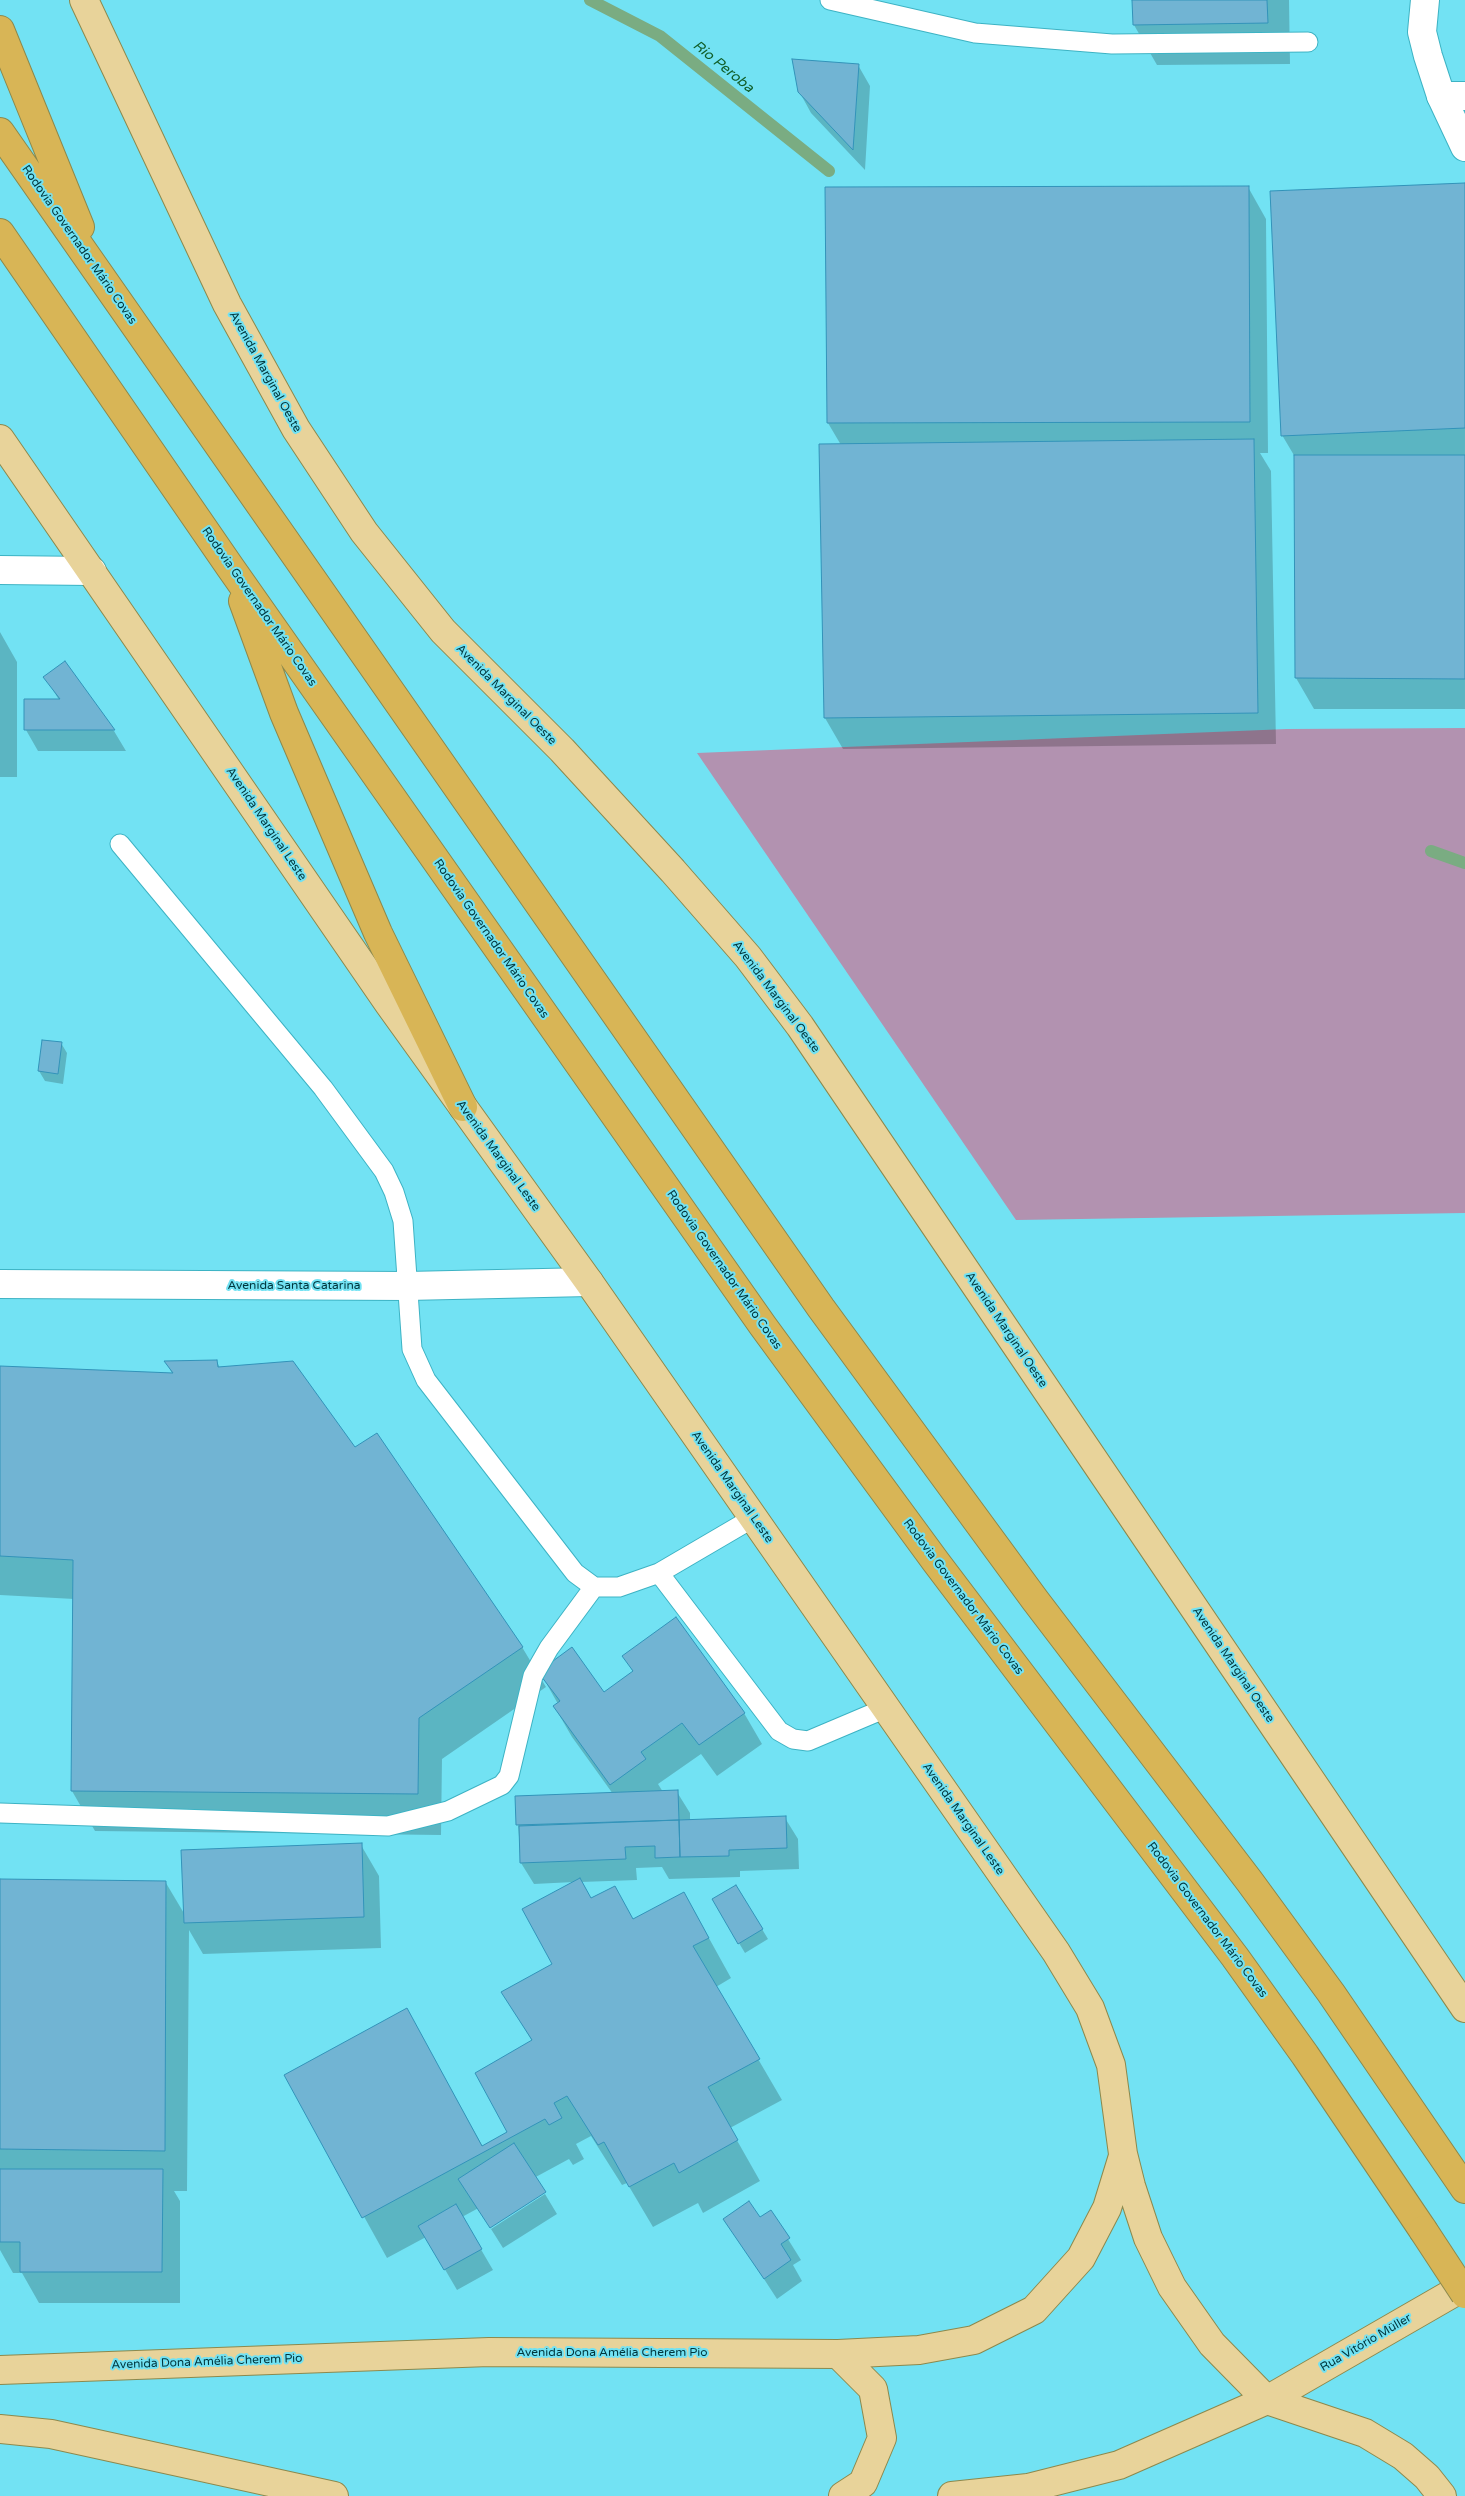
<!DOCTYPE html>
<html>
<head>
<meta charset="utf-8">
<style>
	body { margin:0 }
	canvas { display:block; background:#72e2f3 }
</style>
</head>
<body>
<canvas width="1465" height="2496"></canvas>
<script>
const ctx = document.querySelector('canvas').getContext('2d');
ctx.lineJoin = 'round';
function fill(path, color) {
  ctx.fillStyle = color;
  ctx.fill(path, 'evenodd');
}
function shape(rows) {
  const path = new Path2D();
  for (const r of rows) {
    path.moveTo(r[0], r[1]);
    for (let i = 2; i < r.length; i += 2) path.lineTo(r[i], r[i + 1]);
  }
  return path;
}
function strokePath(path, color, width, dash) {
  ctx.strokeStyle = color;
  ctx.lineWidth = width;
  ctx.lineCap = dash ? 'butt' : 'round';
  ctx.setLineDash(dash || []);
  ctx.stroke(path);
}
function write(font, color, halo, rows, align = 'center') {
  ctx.font = font + ' "Varela Round",sans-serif';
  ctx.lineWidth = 4;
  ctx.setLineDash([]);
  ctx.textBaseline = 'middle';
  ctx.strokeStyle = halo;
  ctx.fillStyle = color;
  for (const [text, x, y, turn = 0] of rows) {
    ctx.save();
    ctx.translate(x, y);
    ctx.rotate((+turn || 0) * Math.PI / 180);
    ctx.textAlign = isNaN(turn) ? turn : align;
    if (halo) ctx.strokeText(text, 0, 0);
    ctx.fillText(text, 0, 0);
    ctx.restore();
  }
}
const green = shape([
	[1465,728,1465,1213,1016,1220,697,753,1287,729]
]);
const shadow = shape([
	[1133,0,1289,0,1290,64,1157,65,1134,25],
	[858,65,870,86,865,170,811,113,799,91],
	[1465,184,1465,709,1314,709,1296,678,1295,457,1282,435],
	[1248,187,1266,219,1268,453,1260,453,1271,471,1276,744,843,749,825,718,841,445,828,423,826,188],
	[0,632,17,662,17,777,0,777],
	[65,663,114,731,126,751,38,751,26,730,59,700,45,677],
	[61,1043,67,1053,63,1084,45,1081,39,1071],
	[166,1362,217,1362,220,1368,355,1449,522,1647,546,1687,442,1759,441,1835,95,1831,72,1791,74,1599,0,1595,0,1367,173,1375],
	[624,1656,744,1713,762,1744,717,1776,701,1754,658,1784,663,1792,677,1792,690,1813,690,1821,785,1818,798,1839,799,1869,740,1871,740,1877,669,1879,662,1867,636,1868,637,1880,581,1882,591,1900,633,1921,684,1893,731,1978,716,1987,782,2100,730,2128,760,2181,703,2213,698,2203,653,2227,627,2183,622,2185,591,2136,576,2144,584,2159,573,2165,569,2159,462,2217,493,2270,457,2290,426,2237,387,2258,286,2076,407,2010,483,2147,509,2133,532,2041,503,1992,553,1965,574,1882,534,1884,521,1863,516,1798,613,1794,572,1737,554,1706,558,1704,540,1672,604,1694,633,1672],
	[361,1845,379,1876,381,1948,203,1954,189,1930,187,2191,174,2191,180,2201,180,2303,39,2303,22,2273,13,2273,0,2250,0,1880,166,1883,185,1915],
	[736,1886,768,1939,745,1953,713,1900],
	[545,2194,557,2214,503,2248,491,2229],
	[771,2212,801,2260,793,2265,802,2281,777,2299,725,2219,760,2219]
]);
const stream = shape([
	[590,0,660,36,829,171],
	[1431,851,1465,863]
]);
const building = shape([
	[1132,0,1267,0,1268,23,1133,25,1132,0],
	[792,59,859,64,853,150,798,92,792,59],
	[1465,183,1465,428,1281,436,1270,191,1465,183],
	[1249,186,1250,422,827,423,825,187,1249,186],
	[1254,439,1258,713,824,718,819,444,1254,439],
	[1294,455,1465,455,1465,679,1295,678,1294,455],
	[65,661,115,730,24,730,24,699,60,699,43,677,65,661],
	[42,1040,62,1042,58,1074,38,1071,42,1040],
	[217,1360,218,1367,293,1361,355,1447,377,1433,523,1647,419,1718,418,1794,71,1791,73,1560,0,1556,0,1366,173,1373,164,1361,217,1360],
	[676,1617,745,1713,699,1745,682,1723,641,1752,646,1759,610,1785,553,1706,560,1701,538,1672,572,1647,604,1692,633,1671,622,1656,676,1617],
	[678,1790,679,1820,516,1825,515,1796,678,1790],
	[786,1816,787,1848,729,1850,729,1856,680,1857,679,1820,786,1816],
	[679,1820,680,1857,655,1858,655,1846,625,1847,626,1859,520,1863,519,1826,679,1820],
	[362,1843,364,1917,184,1923,181,1850,362,1843],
	[580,1878,591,1898,615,1886,633,1919,684,1892,709,1938,693,1946,760,2059,708,2087,738,2140,679,2173,674,2163,629,2187,604,2142,598,2145,567,2096,554,2103,562,2118,549,2125,545,2119,362,2218,284,2075,407,2008,482,2146,507,2132,475,2073,532,2040,501,1992,552,1964,522,1909,580,1878],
	[0,1879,166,1881,165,2151,0,2149,0,1879],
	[736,1885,763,1929,738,1944,712,1899,736,1885],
	[514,2143,546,2192,490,2228,458,2179,514,2143],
	[0,2169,163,2169,162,2272,20,2272,20,2242,0,2242,0,2169],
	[749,2201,760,2217,771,2210,790,2238,781,2244,791,2260,764,2279,723,2219,749,2201],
	[456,2204,482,2249,444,2270,418,2226,456,2204]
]);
const service = shape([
	[830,0,975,33,1112,44,1308,42],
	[120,844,323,1088,384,1171,394,1192,403,1221,412,1349,426,1380,575,1573,594,1587,619,1587,659,1573,753,1518],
	[659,1573,779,1731,793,1739,808,1741,886,1708],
	[0,1813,388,1826,448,1811,502,1785,509,1776,533,1676,549,1648,594,1587]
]);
const minor = shape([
	[1441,96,1465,96],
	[0,570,92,571]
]);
const tertiary = shape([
	[1425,0,1422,32,1428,56,1441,96,1465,147],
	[0,1284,407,1286,589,1282]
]);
const primary = shape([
	[84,0,227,304,296,429,364,532,443,631,562,750,673,871,748,957,800,1026,1465,2008],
	[0,439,389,1004,589,1282,1056,1952,1090,2008,1111,2065,1123,2154,1131,2186,1148,2238,1172,2287,1212,2344,1267,2400,1365,2433,1403,2456,1427,2477,1442,2496],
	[838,2354,873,2389,882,2438,863,2483,843,2496],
	[0,2370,489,2352,838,2354,919,2350,974,2340,1034,2310,1081,2258,1107,2208,1123,2156],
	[0,2429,51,2434,334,2496],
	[952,2496,1028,2488,1119,2465,1267,2400,1465,2286]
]);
const motorway = shape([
	[0,30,80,227],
	[0,132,821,1308,1035,1600,1250,1882,1331,1993,1465,2189],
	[0,233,230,567,763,1326,936,1562,1235,1957,1305,2055,1423,2230],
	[243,601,284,713,378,933,463,1107]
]);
const motorwayBridge = shape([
	[1423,2230,1465,2294]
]);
const streetNames = [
	["Rodovia Governador Mário Covas",79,245,55],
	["Avenida Marginal Oeste",265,372,61],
	["Rodovia Governador Mário Covas",259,607,55],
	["Avenida Marginal Oeste",506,695,45],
	["Avenida Marginal Leste",266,824,56],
	["Rodovia Governador Mário Covas",491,939,55],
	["Avenida Marginal Oeste",776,997,53],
	["Avenida Marginal Leste",498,1156,54],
	["Rodovia Governador Mário Covas",724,1270,55],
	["Avenida Santa Catarina",294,1286],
	["Avenida Marginal Oeste",1006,1330,56],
	["Avenida Marginal Leste",732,1487,55],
	["Rodovia Governador Mário Covas",963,1597,53],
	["Avenida Marginal Oeste",1233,1665,56],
	["Avenida Marginal Leste",963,1819,55],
	["Rodovia Governador Mário Covas",1207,1920,53],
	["Rua Vitório Müller",1366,2343,-30],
	["Avenida Dona Amélia Cherem Pio",612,2353],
	["Avenida Dona Amélia Cherem Pio",207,2362,-2]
];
const waterNames = [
	["Rio Peroba",723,67,39]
];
fill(green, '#b292b0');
fill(shadow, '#0003');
strokePath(stream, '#7aac82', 12);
fill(building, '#71b4d3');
strokePath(building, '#3293b9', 1);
strokePath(service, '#3db3c4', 21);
strokePath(minor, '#3db3c4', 30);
strokePath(tertiary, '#3db3c4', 30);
strokePath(primary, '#8c894d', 30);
strokePath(motorway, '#8c894d', 30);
strokePath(service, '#fff', 19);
strokePath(minor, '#fff', 28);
strokePath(tertiary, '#fff', 28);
strokePath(primary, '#e8d39a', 28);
strokePath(motorway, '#d8b556', 28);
strokePath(motorwayBridge, '#8c894d', 30, []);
strokePath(motorwayBridge, '#d8b556', 28);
write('12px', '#00363d', '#72e2f3', streetNames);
write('italic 14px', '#105e28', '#72e2f3', waterNames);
</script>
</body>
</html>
